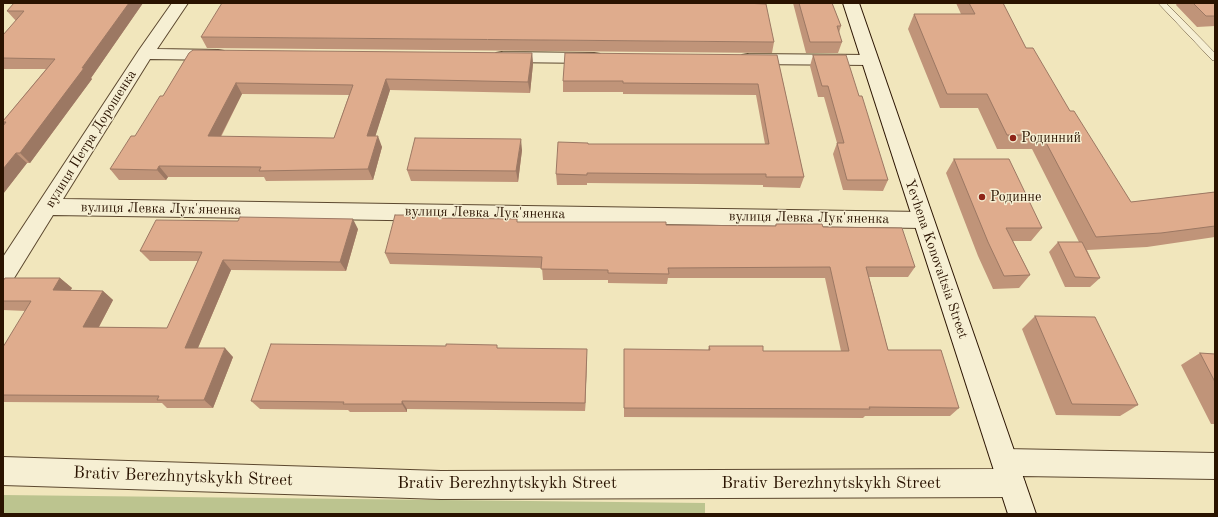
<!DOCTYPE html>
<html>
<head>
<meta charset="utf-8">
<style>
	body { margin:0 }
	#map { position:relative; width:1218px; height:517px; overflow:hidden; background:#f1e6bc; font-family:"Old Standard TT",serif }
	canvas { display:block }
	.frame { position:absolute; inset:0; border:4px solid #2a1300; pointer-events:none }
</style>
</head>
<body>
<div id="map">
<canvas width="1218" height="517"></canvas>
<div class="frame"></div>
</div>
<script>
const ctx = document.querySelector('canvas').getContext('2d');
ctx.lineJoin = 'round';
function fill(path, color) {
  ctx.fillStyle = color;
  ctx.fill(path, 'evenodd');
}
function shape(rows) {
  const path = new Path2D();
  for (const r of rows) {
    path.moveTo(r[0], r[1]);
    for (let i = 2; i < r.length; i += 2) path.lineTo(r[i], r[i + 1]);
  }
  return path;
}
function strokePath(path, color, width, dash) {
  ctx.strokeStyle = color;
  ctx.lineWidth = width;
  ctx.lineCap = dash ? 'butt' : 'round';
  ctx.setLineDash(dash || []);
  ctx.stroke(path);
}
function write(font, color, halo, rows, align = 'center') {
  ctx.font = font + ' "Old Standard TT",serif';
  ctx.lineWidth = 3;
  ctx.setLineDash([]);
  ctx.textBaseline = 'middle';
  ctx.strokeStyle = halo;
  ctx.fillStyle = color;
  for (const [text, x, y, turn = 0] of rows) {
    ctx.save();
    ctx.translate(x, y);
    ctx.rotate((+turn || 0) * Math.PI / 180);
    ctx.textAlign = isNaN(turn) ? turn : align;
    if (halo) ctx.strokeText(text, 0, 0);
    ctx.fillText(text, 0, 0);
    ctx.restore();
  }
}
const green = shape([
	[3,495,705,503,705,514,3,514]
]);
const lane = shape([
	[1158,3,1166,3,1215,53,1215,61,1212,60,1158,3]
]);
const street = shape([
	[172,3,188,3,157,49,218,50,224,51,227,55,224,59,218,60,150,59,63,199,922,212,929,214,933,220,929,226,922,228,53,215,11,283,3,285,3,257,139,50,172,3],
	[502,52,594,53,600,54,603,58,600,62,594,63,502,62,496,61,493,57,496,53,502,52],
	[748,54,869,55,875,56,878,60,875,64,869,65,748,64,742,63,739,59,742,55,748,54],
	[1005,449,1215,453,1215,479,1022,476,1025,483,1021,493,1011,497,441,499,3,485,3,457,441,471,995,469,992,462,995,453,1005,449]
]);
const secondary = shape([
	[843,3,859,3,1036,514,1008,514,843,3]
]);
const wall = shape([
	[143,3,91,78,92,79,30,163,27,163,3,194,4,124,3,123,3,121,46,69,3,69,3,35,16,21,7,11],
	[793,3,832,3,841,26,839,33,842,42,838,53,806,53],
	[956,3,1003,3,1026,48,1070,111,1131,202,1215,192,1215,237,1147,247,1087,250,1100,278,1090,287,1065,287,1049,252,1058,242,1079,242,1032,149,997,149,978,108,940,108,908,29,914,14,961,14],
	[1177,3,1215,3,1215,26,1197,27,1176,5],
	[201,37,774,42,772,53,207,48],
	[189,53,532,53,533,64,530,93,390,90,375,136,382,147,373,180,266,181,264,177,168,177,166,180,119,180,110,169,135,136,163,96],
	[242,94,349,95,334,138,221,137],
	[777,55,804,177,800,188,763,187,763,185,697,184,587,183,587,185,557,185,556,174,588,144,765,144,756,95,623,94,623,92,563,92,563,81],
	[813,55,859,96,888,180,883,191,843,190,833,154,837,143,824,97,818,97,810,66],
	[522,150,518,182,411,181,407,170],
	[954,159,1042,228,1031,241,1013,241,1030,275,1019,288,993,289,978,256,946,173],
	[439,215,440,218,518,222,666,225,775,226,776,224,823,227,915,267,908,277,869,277,888,350,959,408,950,416,865,416,863,418,624,417,624,349,708,350,709,346,763,351,841,351,825,278,668,278,667,284,608,283,608,280,543,280,542,268,390,264,385,253],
	[358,229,346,271,231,270,198,348,233,357,213,408,167,408,162,403,3,402,3,347,26,311,3,310,3,281,60,278,72,288,70,290,103,291,113,300,99,327,167,328,198,261,150,261,140,251],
	[1035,316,1138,405,1120,416,1056,415,1022,329],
	[498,348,587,357,585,411,407,409,407,412,350,412,348,410,260,409,251,401],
	[1200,353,1215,354,1215,424,1211,424,1181,365]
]);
const shadedWall = shape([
	[129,3,143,3,91,78,92,79,30,163,20,153],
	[532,53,533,64,530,93,528,82],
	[386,79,390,90,372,147,367,136],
	[236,83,242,94,215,147,208,136],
	[378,136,382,147,373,180,368,169],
	[521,139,522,150,518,182,516,171],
	[16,153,27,163,3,194,3,169],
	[159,166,168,177,166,180,157,170],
	[353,219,358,229,346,271,340,262],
	[223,260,231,270,194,357,185,348],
	[60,278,72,288,65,300,53,290],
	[103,291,113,300,94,336,83,327],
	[225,348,233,357,213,408,204,400],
	[587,349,587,357,585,411,585,403],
	[402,401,407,409,407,412,402,404]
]);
const building = shape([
	[14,3,129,3,82,68,84,68,20,153,16,153,3,169,3,126,6,122,3,122,3,121,55,59,3,58,3,35,24,11,7,11,14,3],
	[222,3,743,3,766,4,774,42,201,37,222,3],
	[799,3,832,3,841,26,837,26,842,42,810,42,799,3],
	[969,3,1003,3,1026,48,1033,48,1070,111,1074,111,1131,202,1215,192,1215,226,1161,233,1096,237,1042,135,1007,135,987,94,947,94,914,14,975,14,969,3],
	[1193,3,1215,3,1215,16,1206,16,1193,3],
	[193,50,532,53,528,82,386,79,367,136,378,136,368,169,259,171,261,167,159,166,157,170,110,169,131,136,135,136,160,96,163,96,189,53,193,50],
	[236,83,353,85,334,138,208,136,236,83],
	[565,53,777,55,804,177,766,177,766,174,699,174,587,173,587,175,556,174,558,142,588,143,588,144,769,144,758,84,623,83,623,81,563,81,565,53],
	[813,55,846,55,859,96,862,96,888,180,847,180,837,143,844,143,828,86,822,86,813,55],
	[415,138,521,139,516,171,407,170,415,138],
	[954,159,1009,159,1042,228,1006,228,1030,275,1004,276,988,242,954,159],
	[395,215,439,215,439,218,517,219,517,222,666,222,666,225,776,226,776,224,822,224,823,227,902,228,915,267,866,267,888,350,941,350,959,408,869,407,870,409,624,408,624,349,710,350,709,346,763,346,763,351,849,351,830,267,668,268,669,274,608,273,608,270,541,269,542,257,385,253,395,215],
	[240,217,353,219,340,262,223,260,185,348,225,348,204,400,157,400,159,396,3,395,3,347,31,301,3,301,3,281,5,278,60,278,53,290,103,291,83,327,167,328,202,252,140,251,156,220,238,221,240,217],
	[1058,242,1082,242,1100,278,1075,277,1058,242],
	[1035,316,1095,317,1138,405,1072,404,1035,316],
	[271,344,446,346,446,344,497,345,497,348,587,349,585,403,402,401,402,404,343,404,344,402,251,401,271,344],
	[1200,353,1215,354,1215,382,1200,353]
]);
const markers = [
	[1013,138,4,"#8f2418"],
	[982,197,4,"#8f2418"]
];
const poiNames = [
	["Родинний",1021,138],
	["Родинне",990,197]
];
const streetNames = [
	["вулиця Петра Дорошенка",91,139,-58],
	["вулиця Левка Лук'яненка",161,209,1],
	["вулиця Левка Лук'яненка",485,213,1],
	["вулиця Левка Лук'яненка",809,218,1],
	["Yevhena Konovaltsia Street",936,259,71]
];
const nearStreetnames = [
	["Brativ Berezhnytskykh Street",183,477,2],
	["Brativ Berezhnytskykh Street",507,484],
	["Brativ Berezhnytskykh Street",831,484]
];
fill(green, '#bcc48f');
strokePath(lane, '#5c482f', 1);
strokePath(street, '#5c482f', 2);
strokePath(secondary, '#2a1300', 2);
fill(lane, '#f6efd3');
fill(street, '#f6efd3');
fill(secondary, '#f6efd3');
fill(wall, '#c09479');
fill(shadedWall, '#9c7863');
fill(building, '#dfac8d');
strokePath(building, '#9c7863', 1);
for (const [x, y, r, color] of markers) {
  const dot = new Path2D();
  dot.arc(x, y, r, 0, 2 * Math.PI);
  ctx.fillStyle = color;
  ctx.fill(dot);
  strokePath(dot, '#f6efd3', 1.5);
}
write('14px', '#2a1300', '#f6efd3', poiNames, 'left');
write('14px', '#2a1300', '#f6efd3', streetNames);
write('17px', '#2a1300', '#f6efd3', nearStreetnames);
</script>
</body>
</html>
